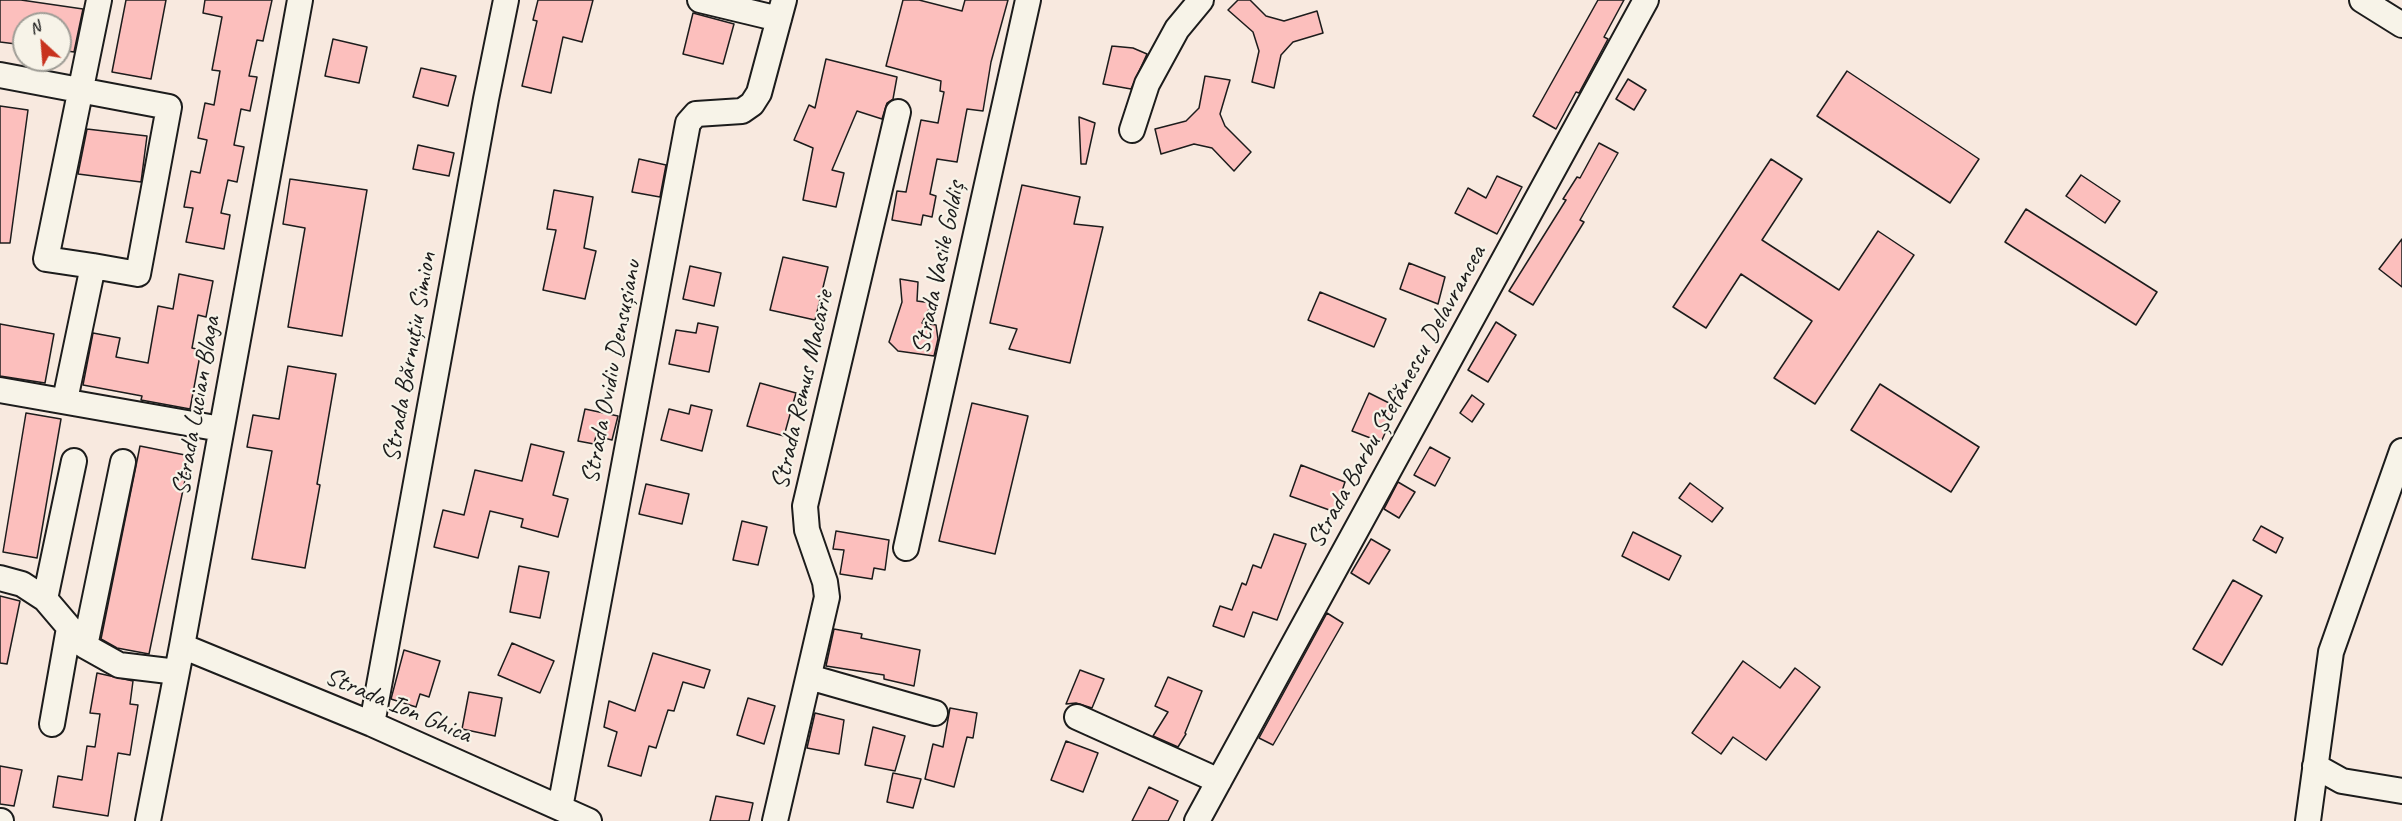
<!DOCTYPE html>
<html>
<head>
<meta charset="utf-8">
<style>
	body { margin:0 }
	#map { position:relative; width:2402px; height:821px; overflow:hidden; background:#f8e9df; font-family:Caveat,sans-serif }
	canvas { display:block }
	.north { position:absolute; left:12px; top:12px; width:60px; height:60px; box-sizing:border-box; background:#f7f3e8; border:2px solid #9f9d96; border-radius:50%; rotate:334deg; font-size:16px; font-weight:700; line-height:24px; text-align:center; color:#1c1c1c }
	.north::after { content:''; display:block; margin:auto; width:21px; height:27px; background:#c8321e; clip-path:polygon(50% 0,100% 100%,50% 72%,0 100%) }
</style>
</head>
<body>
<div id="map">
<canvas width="2402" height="821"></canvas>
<div class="north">N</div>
</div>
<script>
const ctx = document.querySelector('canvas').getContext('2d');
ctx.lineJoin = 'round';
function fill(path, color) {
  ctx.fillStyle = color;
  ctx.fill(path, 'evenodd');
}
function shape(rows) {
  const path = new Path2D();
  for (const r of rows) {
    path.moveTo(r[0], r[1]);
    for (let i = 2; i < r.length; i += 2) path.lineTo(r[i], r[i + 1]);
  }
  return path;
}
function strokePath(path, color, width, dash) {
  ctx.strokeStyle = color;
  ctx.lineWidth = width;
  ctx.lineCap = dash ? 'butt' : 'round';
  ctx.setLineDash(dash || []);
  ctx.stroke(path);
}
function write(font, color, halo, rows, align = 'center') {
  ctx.font = font + ' Caveat,sans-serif';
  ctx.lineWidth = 4.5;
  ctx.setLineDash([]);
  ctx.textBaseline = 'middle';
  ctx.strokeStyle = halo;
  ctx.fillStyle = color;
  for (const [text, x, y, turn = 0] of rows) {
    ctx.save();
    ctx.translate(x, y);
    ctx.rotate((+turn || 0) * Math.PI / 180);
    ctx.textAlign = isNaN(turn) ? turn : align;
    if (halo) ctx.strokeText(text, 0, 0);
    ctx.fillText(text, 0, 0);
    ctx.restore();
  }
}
const building = shape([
	[0,0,21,0,83,9,74,52,60,50,60,24,24,24,24,45,0,42,0,0],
	[126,0,166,0,151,79,112,72,126,0],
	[205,0,272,0,263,41,257,40,249,76,257,77,250,111,241,109,234,145,244,147,237,182,228,180,221,213,230,215,224,249,186,242,193,208,184,207,191,171,200,173,207,140,198,138,205,103,214,105,220,71,212,70,222,17,203,13,205,0],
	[538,0,593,0,582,42,563,37,551,93,522,86,537,21,533,20,538,0],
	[903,0,919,0,962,11,965,0,1008,0,991,62,983,111,967,109,957,162,937,159,930,194,936,196,932,217,923,215,921,225,892,220,897,191,906,192,921,120,938,123,944,92,940,91,941,81,886,66,903,0],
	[1238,0,1250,0,1266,16,1284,21,1317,11,1323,33,1293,42,1281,55,1274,88,1252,82,1259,51,1253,32,1228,10,1238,0],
	[1598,0,1624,0,1604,37,1608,39,1579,93,1576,92,1556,129,1533,116,1598,0],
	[693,13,734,24,723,64,683,54,693,13],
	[333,39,367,47,359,83,325,76,333,39],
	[1112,46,1133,48,1147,54,1131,89,1103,84,1112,46],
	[826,59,897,77,893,99,887,103,882,119,857,111,832,170,844,173,836,207,803,200,813,148,794,140,809,105,815,108,826,59],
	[421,68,456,76,448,106,413,97,421,68],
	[1847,71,1979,159,1950,203,1817,116,1847,71],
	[1205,76,1230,80,1220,114,1225,126,1251,152,1234,171,1212,148,1194,144,1161,154,1155,129,1186,121,1199,108,1205,76],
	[1628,79,1646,90,1634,110,1616,99,1628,79],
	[0,106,28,110,10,243,0,243,0,106],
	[1079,117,1095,123,1086,164,1081,164,1079,117],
	[87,129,147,136,141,182,78,174,87,129],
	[1599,143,1618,153,1580,220,1584,222,1533,305,1509,291,1566,200,1563,199,1577,177,1580,178,1599,143],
	[418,145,454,153,449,176,413,169,418,145],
	[639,159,666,165,660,197,632,192,639,159],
	[1771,159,1802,179,1762,240,1839,290,1878,231,1914,255,1815,404,1774,378,1812,321,1741,274,1706,328,1673,307,1771,159],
	[2081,175,2120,201,2105,223,2066,196,2081,175],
	[1497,176,1522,187,1497,234,1455,213,1468,188,1486,198,1497,176],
	[290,179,367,190,342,336,288,327,305,228,283,224,290,179],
	[1022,185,1080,197,1074,224,1103,227,1070,363,1009,349,1017,329,990,323,1022,185],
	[554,190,593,197,584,248,596,251,585,299,543,290,556,230,547,229,554,190],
	[2026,209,2157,292,2136,325,2005,242,2026,209],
	[2402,239,2402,287,2379,269,2402,239],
	[783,257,828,267,815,320,770,310,783,257],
	[1409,263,1445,277,1438,304,1400,289,1409,263],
	[690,266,721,273,714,306,683,299,690,266],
	[179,274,213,281,206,317,198,315,192,348,201,350,190,409,141,400,142,396,83,385,93,333,120,338,116,357,148,363,158,306,173,309,179,274],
	[900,279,918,282,917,301,932,303,922,323,936,325,938,339,934,356,898,351,889,342,902,302,900,279],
	[1320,292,1386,319,1374,347,1308,320,1320,292],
	[1496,322,1516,335,1488,382,1468,370,1496,322],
	[698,323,718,327,709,372,669,364,676,330,696,333,698,323],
	[0,324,54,334,45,383,0,376,0,324],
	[288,366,336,374,317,484,320,485,305,568,252,559,272,451,247,447,253,415,279,419,288,366],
	[760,383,796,393,784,436,747,426,760,383],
	[1880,384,1979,447,1951,492,1851,430,1880,384],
	[1369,393,1397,407,1381,442,1352,431,1369,393],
	[1472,395,1484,404,1472,422,1460,413,1472,395],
	[972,403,1028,416,995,554,939,541,972,403],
	[691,405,712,410,702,451,661,440,669,409,689,414,691,405],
	[585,409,618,416,612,440,596,436,594,444,578,441,585,409],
	[26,413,61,419,37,558,3,552,26,413],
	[531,444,564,452,553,495,568,499,558,537,521,527,523,519,490,511,478,558,434,547,443,510,464,515,475,470,522,481,531,444],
	[140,446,190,456,149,654,117,648,101,639,140,446],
	[1430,447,1450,458,1435,486,1414,475,1430,447],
	[1301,465,1345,482,1335,512,1290,496,1301,465],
	[1398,482,1415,492,1399,518,1384,509,1398,482],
	[1690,483,1723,508,1712,522,1679,498,1690,483],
	[646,484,689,494,682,524,639,514,646,484],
	[742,521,767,527,758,565,733,560,742,521],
	[2261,526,2283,538,2276,553,2253,540,2261,526],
	[836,531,889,540,885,570,874,568,872,579,840,574,844,550,833,549,836,531],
	[1633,532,1681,556,1669,580,1622,556,1633,532],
	[1274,534,1306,544,1277,620,1253,612,1244,637,1213,626,1220,606,1232,610,1242,583,1246,585,1253,565,1261,568,1274,534],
	[1371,539,1390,550,1369,584,1351,573,1371,539],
	[519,566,549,572,540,618,510,612,519,566],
	[2233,580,2262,596,2222,665,2193,649,2233,580],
	[0,596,20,601,7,664,0,663,0,596],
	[1327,613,1343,623,1273,745,1259,738,1327,613],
	[834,629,862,634,861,638,920,650,914,686,884,679,884,675,826,666,834,629],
	[512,643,554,661,540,693,498,675,512,643],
	[404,650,440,661,429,697,420,694,416,707,391,699,404,650],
	[653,653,710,670,704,688,683,682,674,711,668,710,656,748,649,746,641,776,608,766,617,732,604,727,609,701,635,711,653,653],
	[1743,661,1780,688,1795,668,1820,687,1766,760,1733,737,1721,754,1692,733,1743,661],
	[1080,670,1104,679,1092,708,1076,703,1066,704,1080,670],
	[97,673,133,681,130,704,138,705,130,755,118,753,108,816,53,807,58,776,82,780,87,746,95,747,100,714,90,713,97,673],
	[1168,677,1202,691,1185,733,1186,734,1178,747,1153,736,1168,712,1155,706,1168,677],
	[469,692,502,698,495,736,462,729,469,692],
	[748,698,775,706,764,744,737,735,748,698],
	[950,708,977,713,973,738,967,737,954,787,925,779,933,744,943,747,950,708],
	[815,713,844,720,839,754,807,748,815,713],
	[873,727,905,736,895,771,865,765,873,727],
	[1066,741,1098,753,1083,792,1051,780,1066,741],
	[0,766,22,770,14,806,0,804,0,766],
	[893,773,921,779,913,808,887,802,893,773],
	[1149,787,1178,801,1168,821,1132,821,1149,787],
	[716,796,753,803,749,821,710,821,716,796]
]);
const minor = shape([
	[700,0,779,19],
	[2362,0,2402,25],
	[0,75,169,107,138,274,93,266],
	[1132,130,1147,84,1177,29,1201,0],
	[0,390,221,429],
	[65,400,93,266,46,259,99,0],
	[906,548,1028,0],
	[0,578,22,584,45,599,85,646,119,665,177,672],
	[45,599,74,461],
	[85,646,123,462],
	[182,646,372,724,589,821],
	[809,677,935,713],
	[1077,717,1219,781],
	[52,724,69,628],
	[372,724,486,99,506,0],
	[2315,766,2342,781,2402,791],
	[560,808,688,123,696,114,742,111,752,104,759,93,784,0],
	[0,821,1,821],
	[148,821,182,646,300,0],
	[775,821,827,597,825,582,807,530,805,506,898,112],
	[1197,821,1646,0],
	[2308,821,2331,652,2402,451]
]);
const streetNames = [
	["Strada Vasile Goldiș",939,268,-78],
	["Strada Bărnuțiu Simion",410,357,-80],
	["Strada Ovidiu Densușianu",612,372,-79],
	["Strada Remus Macarie",803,390,-77],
	["Strada Barbu Ștefănescu Delavrancea",1397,397,-61],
	["Strada Lucian Blaga",197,406,-80],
	["Strada Ion Ghica",398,706,23]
];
fill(building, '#fcbfbd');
strokePath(building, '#1c1c1c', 1.5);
strokePath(minor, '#1c1c1c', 28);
strokePath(minor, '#f7f3e8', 24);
write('26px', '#1c1c1c', '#f7f3e8', streetNames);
</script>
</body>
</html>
